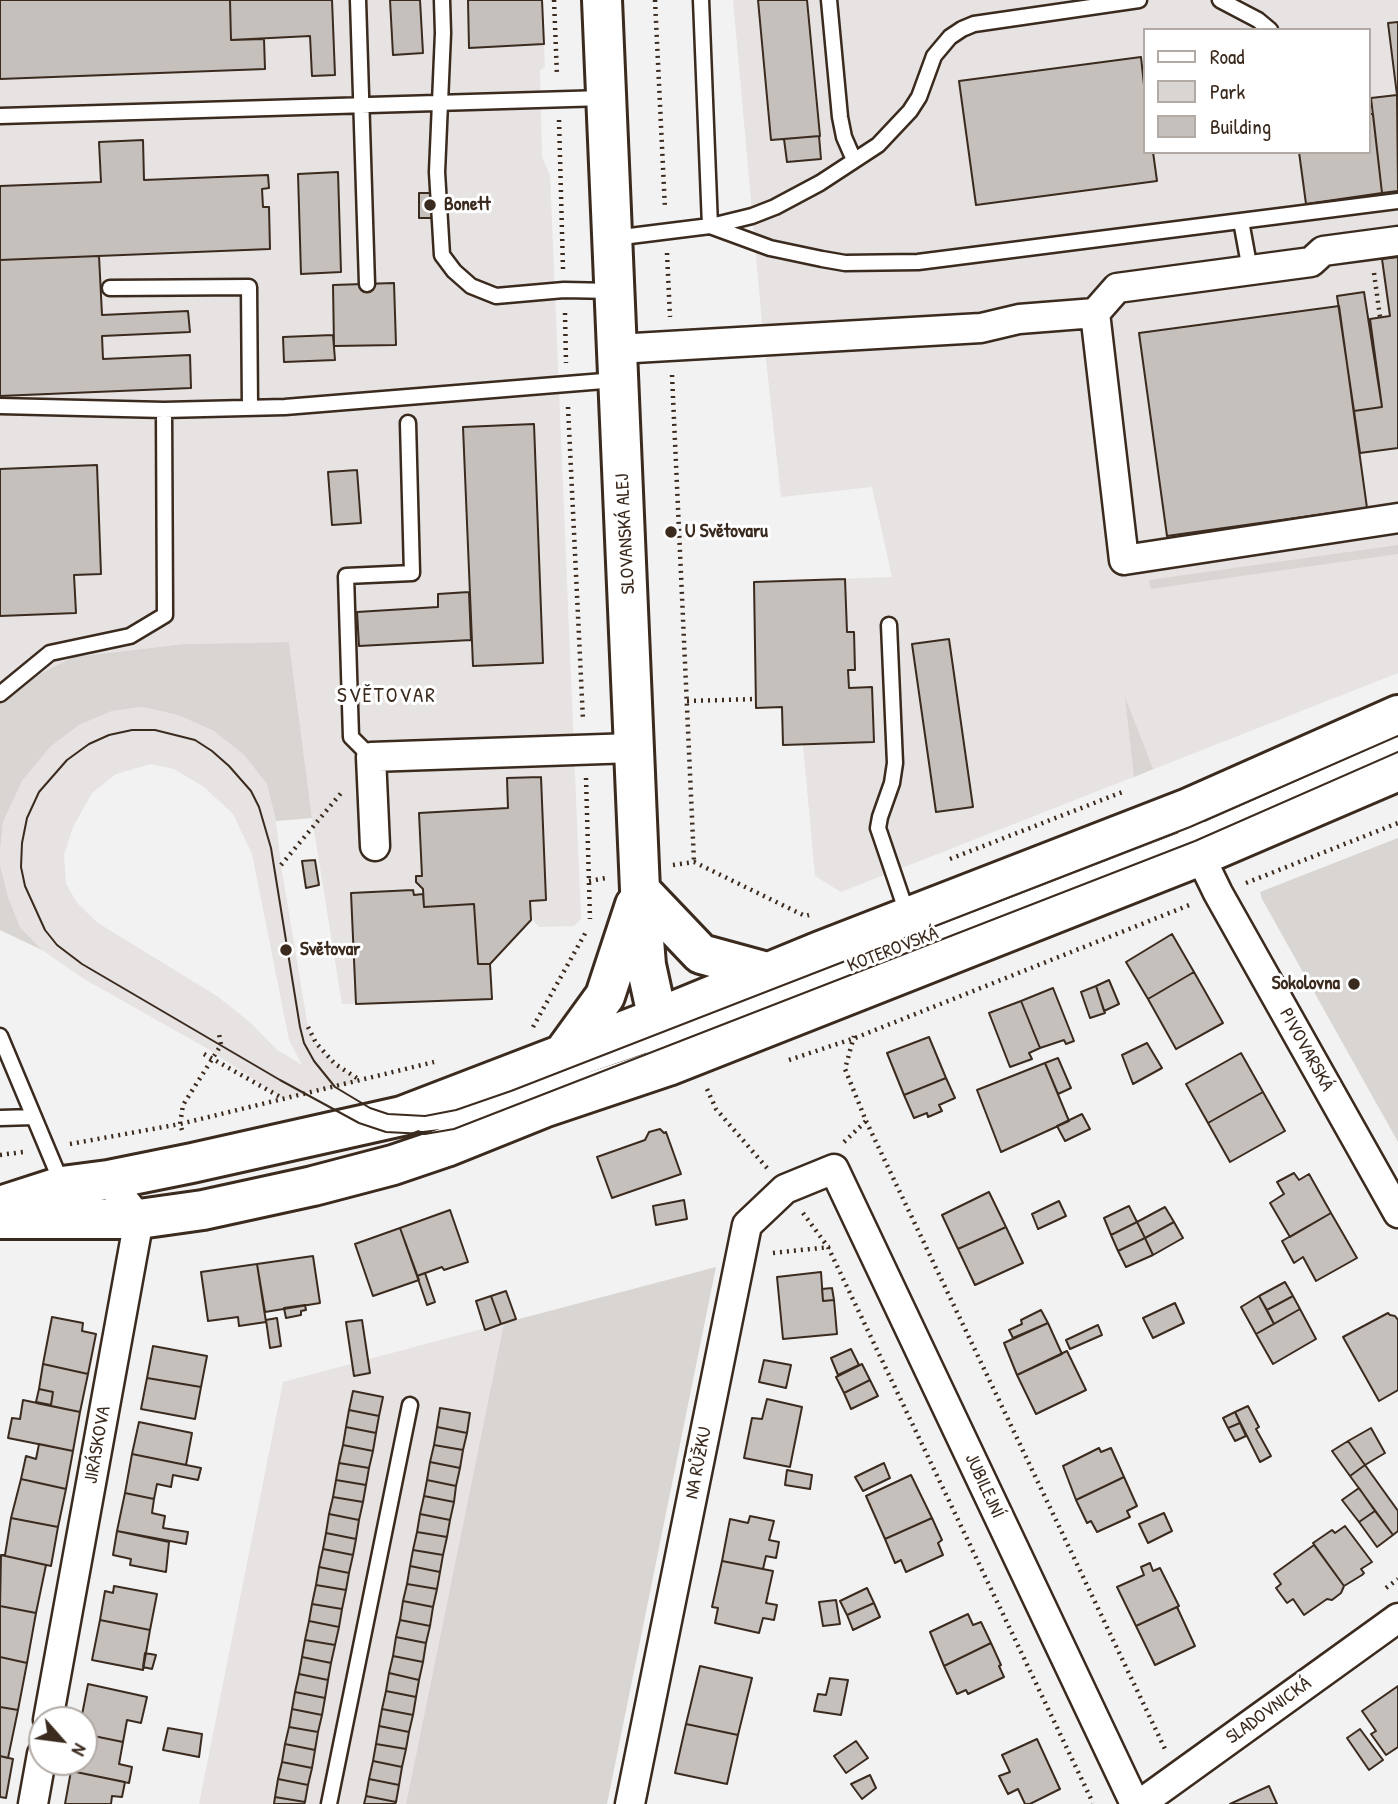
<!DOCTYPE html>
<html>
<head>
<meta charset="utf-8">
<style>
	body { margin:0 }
	#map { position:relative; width:1398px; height:1804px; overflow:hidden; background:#f3f2f2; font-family:"Patrick Hand",sans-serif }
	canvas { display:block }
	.legend { position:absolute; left:1143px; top:28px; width:228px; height:126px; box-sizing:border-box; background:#fff; border:2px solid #b1aaa5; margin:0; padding:9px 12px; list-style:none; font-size:21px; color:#3b2a1e }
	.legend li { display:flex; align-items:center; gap:14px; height:35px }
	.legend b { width:35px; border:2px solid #b1aaa5 }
	.north { position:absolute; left:28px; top:1706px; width:70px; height:70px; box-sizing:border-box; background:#fff; border:2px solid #b1aaa5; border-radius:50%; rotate:118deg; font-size:19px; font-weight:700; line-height:28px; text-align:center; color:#3b2a1e }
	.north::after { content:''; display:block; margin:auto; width:24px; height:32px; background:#3b2a1e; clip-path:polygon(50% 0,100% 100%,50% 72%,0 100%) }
</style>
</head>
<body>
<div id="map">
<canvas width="1398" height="1804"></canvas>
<ul class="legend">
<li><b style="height:9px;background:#fff"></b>Road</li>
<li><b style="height:19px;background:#d8d5d2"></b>Park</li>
<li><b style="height:19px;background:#c6c0bd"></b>Building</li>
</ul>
<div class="north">N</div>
</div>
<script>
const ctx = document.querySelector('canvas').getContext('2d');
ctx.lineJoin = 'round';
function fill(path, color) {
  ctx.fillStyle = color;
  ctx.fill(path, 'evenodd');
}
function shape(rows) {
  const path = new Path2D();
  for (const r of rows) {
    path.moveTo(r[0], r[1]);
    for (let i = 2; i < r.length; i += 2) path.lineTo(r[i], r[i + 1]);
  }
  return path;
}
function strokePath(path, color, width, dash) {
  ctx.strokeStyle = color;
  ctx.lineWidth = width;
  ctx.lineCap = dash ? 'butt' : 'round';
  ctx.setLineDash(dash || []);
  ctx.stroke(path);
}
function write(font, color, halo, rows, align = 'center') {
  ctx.font = font + ' "Patrick Hand",sans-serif';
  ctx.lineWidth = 6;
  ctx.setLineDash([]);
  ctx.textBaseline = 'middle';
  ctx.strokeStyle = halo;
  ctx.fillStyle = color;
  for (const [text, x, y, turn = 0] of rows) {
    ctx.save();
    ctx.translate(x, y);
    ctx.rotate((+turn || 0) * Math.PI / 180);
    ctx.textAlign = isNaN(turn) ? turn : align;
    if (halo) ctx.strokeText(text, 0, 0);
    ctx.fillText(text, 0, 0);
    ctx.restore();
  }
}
const built = shape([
	[0,0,542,0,545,67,540,70,542,157,550,175,581,919,574,926,539,927,533,920,531,920,490,963,492,999,342,1004,312,818,289,642,184,644,73,657,30,679,0,703],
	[733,0,1398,0,1398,673,841,892,815,876,803,745,783,745,781,707,756,708,754,582,892,577,872,487,781,497,762,323],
	[1144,30,1368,30,1368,152,1144,152],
	[142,707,178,715,214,731,244,755,267,784,276,821,281,865,308,1027,316,1044,335,1064,362,1081,283,1099,208,1049,84,979,42,950,20,927,8,897,0,865,0,853,3,822,22,781,50,747,79,725,112,711],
	[151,764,174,769,204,787,233,814,252,854,289,1040,302,1065,276,1049,251,1023,217,996,98,923,78,904,66,884,64,855,73,827,92,793,116,774],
	[504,1323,406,1804,199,1804,283,1382]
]);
const green = shape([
	[1398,545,1398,554,1213,580,1151,589,1149,580],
	[289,642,312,818,276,821,267,784,244,755,214,731,178,715,142,707,112,711,79,725,50,747,22,781,3,822,0,853,0,703,30,679,73,657,184,644],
	[1125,697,1153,769,1134,777],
	[1398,838,1398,1142,1262,899,1260,892],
	[0,865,8,897,20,927,42,950,0,930],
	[716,1267,607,1804,406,1804,504,1323]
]);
const building = shape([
	[0,0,230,0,231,40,264,39,265,69,0,79,0,0],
	[230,0,332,0,335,75,312,76,310,36,231,40,230,0],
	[390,0,420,0,423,53,393,55,390,0],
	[468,0,542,0,544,44,469,48,468,0],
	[758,0,807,0,820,136,771,140,758,0],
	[1398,22,1398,95,1397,95,1388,23,1398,22],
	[1141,57,1144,85,1144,152,1153,152,1157,181,976,205,959,81,1141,57],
	[1397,95,1398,191,1382,193,1371,98,1397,95],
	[1368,114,1373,114,1382,193,1306,204,1299,152,1368,152,1368,114],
	[819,136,821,159,787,162,784,139,819,136],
	[143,140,144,180,268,175,269,188,262,189,263,207,269,207,270,249,0,260,0,186,101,182,99,142,143,140],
	[338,172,341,272,301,274,298,174,338,172],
	[419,193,443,193,444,218,419,218,419,193],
	[99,256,102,315,188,311,190,332,102,336,103,359,190,355,191,388,0,396,0,260,99,256],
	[1398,257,1398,448,1360,453,1354,411,1382,407,1370,319,1390,316,1382,259,1398,257],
	[394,283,396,345,334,346,333,285,394,283],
	[1364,292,1382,407,1354,411,1337,296,1364,292],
	[1339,306,1367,508,1167,536,1139,333,1339,306],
	[333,335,335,360,284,362,283,337,333,335],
	[534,424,543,663,473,666,463,427,534,424],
	[97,465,101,574,74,575,76,613,0,616,0,469,97,465],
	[357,470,361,523,332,525,328,472,357,470],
	[845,579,847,632,854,632,855,670,848,670,849,688,872,687,874,742,783,745,782,707,756,708,754,582,845,579],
	[469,592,471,640,359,646,357,612,438,607,438,594,469,592],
	[949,639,973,807,936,812,912,644,949,639],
	[541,777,546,900,530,901,531,920,490,964,478,964,474,904,424,907,423,889,416,882,416,876,422,876,419,813,508,808,507,778,541,777],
	[315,860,319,885,306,888,302,861,315,860],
	[413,890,414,895,423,894,424,907,474,904,478,964,490,964,492,999,356,1004,351,893,413,890],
	[1172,934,1194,972,1148,999,1126,962,1172,934],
	[1194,972,1223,1023,1176,1049,1148,999,1194,972],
	[1109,980,1119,1004,1104,1011,1096,986,1109,980],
	[1096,986,1105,1013,1090,1018,1081,992,1096,986],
	[1053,988,1074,1041,1066,1044,1064,1040,1040,1048,1021,1001,1053,988],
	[1021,1001,1040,1048,1029,1053,1032,1059,1010,1067,989,1013,1021,1001],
	[929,1037,946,1078,904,1095,887,1053,929,1037],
	[1147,1043,1162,1068,1133,1084,1122,1055,1147,1043],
	[1241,1053,1263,1092,1208,1123,1186,1084,1241,1053],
	[1058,1058,1071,1088,1058,1094,1045,1063,1058,1058],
	[1045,1063,1069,1121,1001,1152,977,1090,1045,1063],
	[946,1078,955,1098,939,1105,942,1111,928,1117,927,1113,914,1118,904,1095,946,1078],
	[1263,1092,1285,1131,1230,1162,1208,1123,1263,1092],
	[1082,1114,1090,1129,1065,1141,1057,1126,1082,1114],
	[660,1129,664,1133,666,1132,681,1174,612,1198,597,1157,645,1140,649,1132,660,1129],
	[1294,1173,1299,1180,1309,1174,1331,1213,1290,1237,1270,1203,1284,1194,1277,1182,1294,1173],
	[989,1192,1006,1227,958,1249,942,1215,989,1192],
	[684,1200,687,1219,656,1225,653,1206,684,1200],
	[1059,1201,1066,1216,1038,1229,1032,1214,1059,1201],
	[1129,1206,1137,1222,1111,1235,1104,1218,1129,1206],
	[1165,1207,1174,1222,1145,1238,1137,1222,1165,1207],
	[450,1210,468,1262,444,1270,442,1267,417,1276,400,1228,450,1210],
	[1331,1213,1357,1258,1316,1281,1303,1257,1294,1263,1282,1241,1331,1213],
	[1137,1222,1145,1238,1118,1251,1111,1235,1137,1222],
	[1174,1222,1183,1238,1153,1255,1145,1238,1174,1222],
	[1006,1227,1023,1263,975,1285,958,1249,1006,1227],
	[400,1228,419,1280,373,1296,355,1244,400,1228],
	[1145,1238,1153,1255,1126,1267,1118,1251,1145,1238],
	[313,1256,320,1303,265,1312,257,1264,313,1256],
	[257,1264,266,1322,239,1326,238,1317,208,1321,201,1272,257,1264],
	[821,1272,823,1301,834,1300,837,1334,783,1339,777,1277,821,1272],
	[425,1273,435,1302,427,1305,417,1276,425,1273],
	[1285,1282,1293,1296,1267,1310,1259,1296,1285,1282],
	[832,1288,834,1300,823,1301,822,1289,832,1288],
	[506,1291,516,1319,501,1324,491,1296,506,1291],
	[491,1296,501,1324,485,1330,476,1301,491,1296],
	[1259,1296,1274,1324,1256,1334,1241,1307,1259,1296],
	[1293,1296,1300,1309,1274,1324,1267,1310,1293,1296],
	[1175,1303,1184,1323,1153,1338,1143,1318,1175,1303],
	[305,1305,306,1310,301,1311,301,1315,286,1318,284,1308,305,1305],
	[1300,1309,1316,1339,1273,1364,1256,1334,1300,1309],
	[1041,1310,1048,1323,1013,1338,1009,1330,1022,1324,1021,1320,1041,1310],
	[1388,1313,1390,1315,1395,1316,1398,1320,1398,1390,1379,1401,1343,1337,1388,1313],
	[52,1317,83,1323,82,1331,96,1334,88,1374,43,1364,52,1317],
	[277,1318,281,1346,270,1348,266,1320,277,1318],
	[362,1320,370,1373,354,1376,346,1322,362,1320],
	[1048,1323,1062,1354,1017,1375,1004,1343,1048,1323],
	[1098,1325,1102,1335,1070,1349,1066,1340,1098,1325],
	[153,1346,207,1356,201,1387,147,1378,153,1346],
	[851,1349,859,1365,838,1375,831,1358,851,1349],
	[1067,1351,1086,1390,1036,1414,1017,1375,1067,1351],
	[764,1360,791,1365,786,1388,759,1382,764,1360],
	[43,1364,88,1374,80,1412,36,1403,51,1405,53,1392,39,1389,43,1364],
	[862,1364,870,1380,844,1393,836,1377,862,1364],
	[147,1378,201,1387,195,1419,141,1409,147,1378],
	[870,1380,878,1396,851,1409,844,1393,870,1380],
	[39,1389,53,1392,51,1405,36,1402,39,1389],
	[353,1391,383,1397,379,1416,349,1410,353,1391],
	[767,1399,802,1407,790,1467,744,1458,752,1418,762,1419,767,1399],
	[23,1400,80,1412,73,1451,8,1438,12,1418,20,1419,23,1400],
	[1248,1406,1259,1427,1256,1429,1271,1456,1260,1462,1235,1412,1248,1406],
	[440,1408,470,1413,467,1433,437,1427,440,1408],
	[349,1410,379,1416,376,1433,346,1427,349,1410],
	[1235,1412,1240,1423,1228,1428,1223,1418,1235,1412],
	[139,1422,192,1433,186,1465,132,1454,139,1422],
	[1240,1423,1246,1436,1235,1441,1228,1428,1240,1423],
	[346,1427,376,1433,373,1451,343,1445,346,1427],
	[437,1427,467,1433,463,1450,434,1445,437,1427],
	[1371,1428,1385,1453,1365,1465,1348,1441,1371,1428],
	[1348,1441,1365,1465,1350,1476,1332,1451,1348,1441],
	[39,1444,73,1451,66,1489,21,1479,26,1456,36,1459,39,1444],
	[343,1445,373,1451,369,1468,339,1463,343,1445],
	[434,1445,463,1450,460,1468,430,1462,434,1445],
	[1099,1448,1101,1452,1111,1448,1124,1477,1076,1500,1063,1466,1099,1448],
	[132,1454,201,1468,198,1480,173,1475,171,1487,157,1484,154,1499,125,1493,132,1454],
	[430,1462,460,1468,456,1486,427,1480,430,1462],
	[339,1463,369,1468,366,1485,336,1480,339,1463],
	[884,1463,890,1478,863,1491,855,1477,884,1463],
	[1365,1465,1398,1511,1398,1531,1393,1535,1350,1476,1365,1465],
	[787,1470,812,1475,810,1489,785,1485,787,1470],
	[911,1475,932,1518,885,1539,866,1496,911,1475],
	[1124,1477,1137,1506,1127,1511,1130,1517,1097,1532,1091,1521,1087,1523,1076,1500,1124,1477],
	[21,1479,66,1489,58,1527,11,1518,21,1479],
	[336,1480,366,1485,363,1502,333,1497,336,1480],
	[427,1480,456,1486,454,1502,424,1496,427,1480],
	[1359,1488,1375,1511,1359,1522,1342,1500,1359,1488],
	[125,1493,154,1499,152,1513,165,1516,163,1528,188,1532,186,1544,117,1531,125,1493],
	[424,1496,454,1502,450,1520,420,1514,424,1496],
	[333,1497,363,1502,359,1520,329,1514,333,1497],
	[1375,1511,1393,1535,1377,1547,1359,1522,1375,1511],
	[1164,1513,1172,1531,1148,1543,1139,1524,1164,1513],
	[329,1514,359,1520,356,1539,326,1533,329,1514],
	[420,1514,450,1520,447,1537,417,1532,420,1514],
	[750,1516,774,1521,769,1540,779,1542,776,1558,766,1556,763,1569,722,1561,730,1519,748,1523,750,1516],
	[11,1518,58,1527,51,1566,1,1555,5,1555,11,1518],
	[932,1518,942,1540,938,1543,943,1555,906,1572,901,1560,895,1563,885,1539,932,1518],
	[1345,1526,1372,1562,1361,1569,1364,1573,1362,1575,1344,1586,1313,1543,1332,1530,1335,1533,1345,1526],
	[117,1531,169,1542,166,1572,130,1565,131,1559,113,1555,117,1531],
	[417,1532,447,1537,443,1555,413,1550,417,1532],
	[326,1533,356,1539,353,1555,323,1549,326,1533],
	[1314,1545,1344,1586,1341,1593,1332,1600,1327,1599,1304,1615,1293,1599,1287,1603,1276,1588,1281,1584,1274,1574,1314,1545],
	[323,1549,353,1555,349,1573,319,1567,323,1549],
	[413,1550,443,1555,440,1572,410,1566,413,1550],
	[1,1555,46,1565,36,1613,0,1606,1,1555],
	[722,1561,773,1571,766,1603,777,1605,774,1620,763,1618,759,1633,715,1623,718,1608,712,1607,722,1561],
	[1150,1563,1153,1571,1160,1568,1179,1606,1136,1626,1117,1587,1144,1575,1141,1567,1150,1563],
	[410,1566,440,1572,437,1589,407,1584,410,1566],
	[319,1567,349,1573,346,1590,316,1585,319,1567],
	[407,1584,437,1589,433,1607,403,1601,407,1584],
	[316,1585,346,1590,342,1609,312,1604,316,1585],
	[114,1586,157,1594,150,1630,100,1620,105,1591,113,1593,114,1586],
	[867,1588,874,1603,847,1615,840,1601,867,1588],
	[836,1600,840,1624,823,1626,819,1602,836,1600],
	[403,1601,433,1607,430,1626,400,1620,403,1601],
	[874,1603,880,1617,853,1630,847,1615,874,1603],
	[312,1604,342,1609,339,1627,309,1621,312,1604],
	[0,1606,36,1613,27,1663,0,1657,0,1606],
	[1177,1607,1195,1646,1155,1665,1136,1626,1177,1607],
	[968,1614,973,1625,981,1622,991,1643,944,1666,930,1632,968,1614],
	[100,1620,150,1630,143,1670,92,1660,100,1620],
	[400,1620,430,1626,426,1643,396,1637,400,1620],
	[309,1621,339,1627,335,1645,305,1640,309,1621],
	[396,1637,426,1643,423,1662,393,1656,396,1637],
	[305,1640,335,1645,331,1663,302,1657,305,1640],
	[991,1643,1001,1665,999,1666,1004,1677,968,1694,966,1690,957,1694,944,1666,991,1643],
	[145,1653,156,1655,152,1669,143,1667,145,1653],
	[393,1656,423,1662,419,1680,389,1673,393,1656],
	[0,1657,27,1663,18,1710,0,1707,0,1657],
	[302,1657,331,1663,328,1680,299,1674,302,1657],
	[700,1666,752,1678,738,1735,686,1724,700,1666],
	[389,1673,419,1680,416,1697,386,1691,389,1673],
	[299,1674,328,1680,325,1698,295,1692,299,1674],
	[830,1678,848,1680,841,1715,814,1711,818,1694,826,1695,830,1678],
	[88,1684,147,1697,141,1723,127,1720,123,1742,84,1734,84,1720,81,1720,88,1684],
	[1398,1686,1398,1747,1386,1755,1371,1734,1376,1731,1362,1711,1398,1686],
	[386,1691,416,1697,413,1715,382,1709,386,1691],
	[295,1692,325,1698,322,1715,292,1709,295,1692],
	[0,1707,18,1710,8,1758,0,1756,0,1707],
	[292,1709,322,1715,318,1732,289,1727,292,1709],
	[382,1709,413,1715,409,1732,379,1726,382,1709],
	[686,1724,738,1735,727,1784,675,1773,686,1724],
	[379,1726,409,1732,406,1749,376,1744,379,1726],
	[289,1727,318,1732,315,1750,285,1744,289,1727],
	[168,1728,202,1734,199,1757,163,1750,168,1728],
	[1360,1729,1383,1760,1369,1770,1347,1738,1360,1729],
	[84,1734,123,1742,119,1764,132,1767,129,1783,71,1771,73,1762,84,1762,84,1734],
	[1037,1739,1060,1789,1030,1804,1025,1804,1018,1789,1008,1794,999,1776,1010,1772,1002,1755,1037,1739],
	[856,1741,868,1758,846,1773,834,1756,856,1741],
	[285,1744,315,1750,312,1768,282,1762,285,1744],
	[376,1744,406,1749,402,1767,373,1761,376,1744],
	[0,1756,13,1759,6,1798,0,1797,0,1756],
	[373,1761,402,1767,399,1785,369,1779,373,1761],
	[282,1762,312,1768,308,1785,278,1779,282,1762],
	[71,1771,125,1782,122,1797,112,1796,111,1804,65,1804,71,1771],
	[870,1775,876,1788,862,1799,851,1784,870,1775],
	[278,1779,308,1785,305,1802,275,1797,278,1779],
	[369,1779,399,1785,396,1802,366,1796,369,1779],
	[1269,1786,1277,1804,1230,1804,1269,1786],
	[366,1796,396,1802,395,1804,364,1804,366,1796],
	[275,1797,305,1802,304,1804,274,1804,275,1797]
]);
const path = shape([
	[554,0,557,76],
	[655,0,665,209],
	[559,120,563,269],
	[667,253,670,317],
	[1374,273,1380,317],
	[565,313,566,363],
	[672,375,694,862],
	[568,407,583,720],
	[687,701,756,699],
	[586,778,590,919],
	[950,859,1125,791],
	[281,865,342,792],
	[673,865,694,862,805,916,809,915],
	[589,881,606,878],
	[1246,883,1398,823],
	[308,1027,316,1043,335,1064,360,1080],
	[533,1027,587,930],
	[204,1054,282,1098],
	[789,1060,855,1038,1192,904],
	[707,1089,716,1109,767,1168],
	[866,1121,1165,1749],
	[182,1130,180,1124,434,1062],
	[844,1142,866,1121,845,1069,854,1036],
	[70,1144,180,1124,183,1105,221,1045,219,1034],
	[0,1155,23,1152],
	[803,1213,828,1247,1093,1803],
	[773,1253,830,1247],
	[1386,1588,1398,1579]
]);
const lane = shape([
	[358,0,367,284],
	[442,0,443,33,437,172,442,255,454,271,471,286,496,296,564,290,613,291],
	[829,0,840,117,844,137,854,160],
	[1220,0,1258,20,1270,30],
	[0,116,604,98],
	[1241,221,1250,270],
	[710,226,770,248,822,259,845,263,918,262,1398,201],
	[711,226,752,216,775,207,820,183,878,145,910,111,919,97,934,56,950,37,962,29,974,24,1139,0],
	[614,238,710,226,701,0],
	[110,288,249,287,250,408],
	[0,406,164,410],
	[889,625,895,763,892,783,880,817,878,828,908,916],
	[0,694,50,653,130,636,165,615,164,410,285,407,616,380],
	[371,757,351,737,346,576,412,573,408,423],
	[0,1036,62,1184],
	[0,1118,34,1117],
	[422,1124,456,1120,587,1066,662,1040,1193,835,1398,744],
	[329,1804,410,1405]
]);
const street = shape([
	[1398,241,1323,251,1311,262,1117,288,1095,313,1124,560,1398,518],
	[617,349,981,328,1019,319,1095,313],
	[1186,809,1200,856,1218,893,1398,1213],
	[375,846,371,757,633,748],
	[48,1720,139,1219,108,1180],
	[33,1804,42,1754],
	[630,1804,747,1225,785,1189,834,1169,1135,1804],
	[1140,1804,1398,1618]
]);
const secondary = shape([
	[602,0,640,890,646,965,663,1043],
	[640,890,701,954,767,972],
	[563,1054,605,996,635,905],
	[0,1206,62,1186,108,1180,192,1163,402,1116,657,1018,820,951,1186,809,1398,715],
	[0,1219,139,1219,203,1210,313,1186,393,1165,446,1147,543,1108,668,1066,1200,856,1398,771]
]);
const tram = shape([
	[1398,736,1190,827,511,1091,456,1110,425,1116,388,1114,370,1108,335,1087,314,1061,304,1043,300,1027,271,848,259,807,251,791,229,766,212,751,195,740,155,730,132,730,109,735,89,744,67,760,39,792,27,818,22,843,21,867,25,886,45,930,57,945,82,964,280,1080,359,1123,386,1132,425,1134,454,1129,1195,841,1398,752]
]);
const markers = [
	[430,205,7,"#3b2a1e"],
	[671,532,7,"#3b2a1e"],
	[286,950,7,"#3b2a1e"],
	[1354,984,7,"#3b2a1e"]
];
const poiNames = [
	["Bonett",444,205],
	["U Světovaru",685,532],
	["Světovar",300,950],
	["Sokolovna",1340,984,"right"]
];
const streetNames = [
	["SLOVANSKÁ ALEJ",626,534,-93],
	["KOTEROVSKÁ",893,950,-21],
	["PIVOVARSKÁ",1306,1050,61],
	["JIRÁSKOVA",98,1445,-80],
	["NA RŮŽKU",699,1463,-79],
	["JUBILEJNÍ",984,1486,65],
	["SLADOVNICKÁ",1269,1711,-36]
];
const neighbourhoodNames = [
	["SVĚTOVAR",387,696]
];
fill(built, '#e6e3e2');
fill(green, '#d8d5d2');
fill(building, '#c6c0bd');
strokePath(building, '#3b2a1e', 2);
strokePath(lane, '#3b2a1e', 19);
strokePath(street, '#3b2a1e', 33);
strokePath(secondary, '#3b2a1e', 44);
strokePath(path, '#3b2a1e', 4.5, [2, 5]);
strokePath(lane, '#fff', 14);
strokePath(street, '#fff', 28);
strokePath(secondary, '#fff', 38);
strokePath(tram, '#3b2a1e', 2);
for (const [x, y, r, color] of markers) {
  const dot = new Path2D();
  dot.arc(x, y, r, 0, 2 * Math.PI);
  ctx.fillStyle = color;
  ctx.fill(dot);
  strokePath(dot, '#fff', 2.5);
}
write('bold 19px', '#3b2a1e', '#fff', poiNames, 'left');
write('19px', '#3b2a1e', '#fff', streetNames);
ctx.letterSpacing = '2px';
write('21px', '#3b2a1e', '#fff', neighbourhoodNames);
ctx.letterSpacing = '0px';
</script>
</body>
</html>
